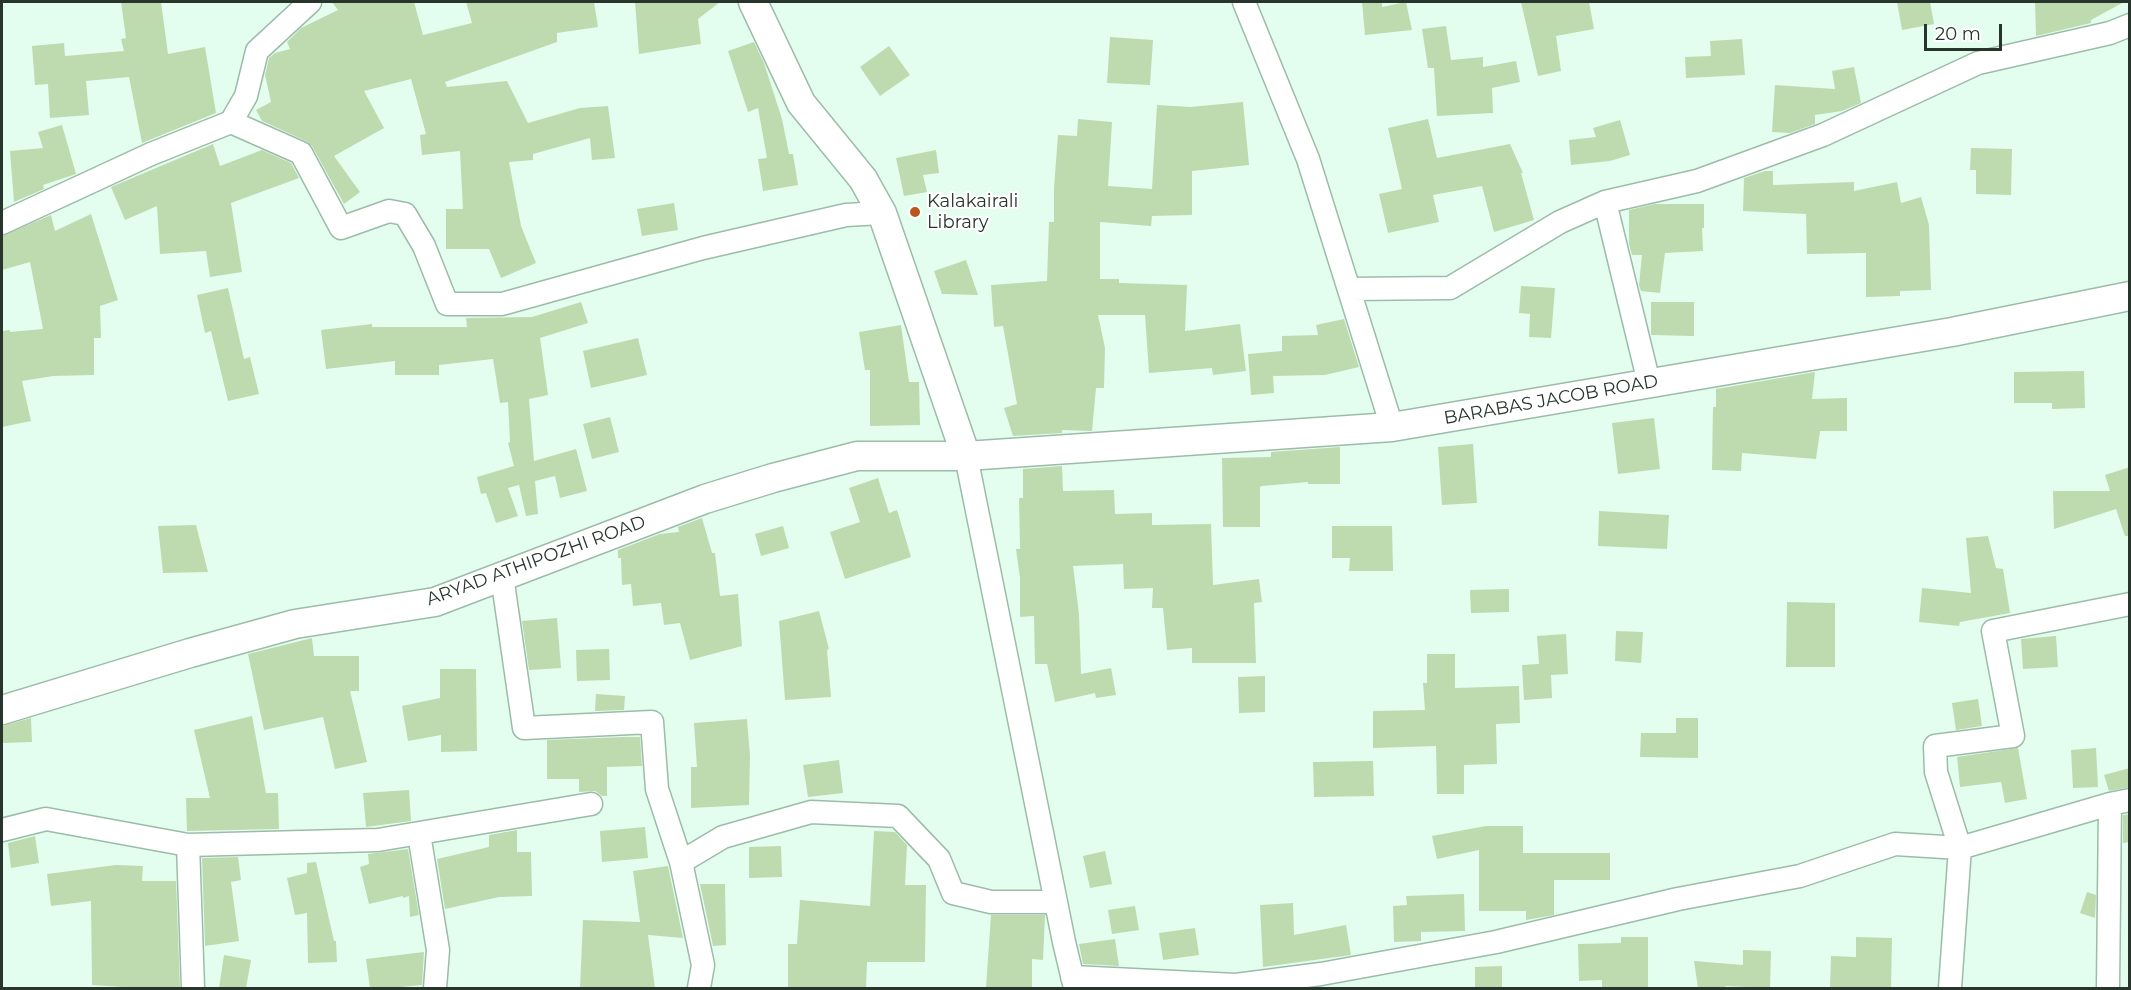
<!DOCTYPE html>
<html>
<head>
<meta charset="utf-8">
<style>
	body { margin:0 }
	#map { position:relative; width:2131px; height:990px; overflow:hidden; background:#e3feee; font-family:Montserrat,sans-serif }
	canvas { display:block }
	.frame { position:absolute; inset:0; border:3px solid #28352d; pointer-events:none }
	.scale { position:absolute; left:1924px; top:24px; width:78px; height:27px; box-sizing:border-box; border:3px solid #28352d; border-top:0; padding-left:8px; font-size:18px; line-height:21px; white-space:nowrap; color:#28352d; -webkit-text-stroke:4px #fff; paint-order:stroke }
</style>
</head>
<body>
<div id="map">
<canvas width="2131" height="990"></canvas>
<div class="frame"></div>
<div class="scale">20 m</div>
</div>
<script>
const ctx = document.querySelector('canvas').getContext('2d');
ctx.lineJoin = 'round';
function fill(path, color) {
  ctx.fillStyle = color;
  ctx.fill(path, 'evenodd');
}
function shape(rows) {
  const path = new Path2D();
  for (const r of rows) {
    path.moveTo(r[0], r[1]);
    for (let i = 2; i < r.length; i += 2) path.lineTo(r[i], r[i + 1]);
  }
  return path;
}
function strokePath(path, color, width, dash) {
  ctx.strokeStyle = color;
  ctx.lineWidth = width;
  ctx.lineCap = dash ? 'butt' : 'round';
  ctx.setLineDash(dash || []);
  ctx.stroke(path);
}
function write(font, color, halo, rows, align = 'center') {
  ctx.font = font + ' Montserrat,sans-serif';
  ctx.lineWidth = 4.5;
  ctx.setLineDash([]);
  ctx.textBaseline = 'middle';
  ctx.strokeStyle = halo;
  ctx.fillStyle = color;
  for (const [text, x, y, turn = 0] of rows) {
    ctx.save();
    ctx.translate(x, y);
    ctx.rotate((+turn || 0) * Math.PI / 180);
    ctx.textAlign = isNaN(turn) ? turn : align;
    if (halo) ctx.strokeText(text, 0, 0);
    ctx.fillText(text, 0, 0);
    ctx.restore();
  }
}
const building = shape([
	[121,2,161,2,168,54,205,47,216,113,142,143,129,77,86,81,89,115,50,118,48,84,35,85,32,46,64,43,65,56,124,51,121,39,126,38],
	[332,2,414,2,423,35,472,23,466,2,594,2,598,27,557,33,557,42,445,82,447,87,507,81,528,123,580,108,608,106,615,158,592,160,590,138,533,154,533,160,509,162,521,226,536,263,501,278,489,249,446,249,446,209,463,209,460,151,422,155,420,135,426,134,411,79,364,91,384,128,334,156,360,192,344,204,312,146,306,141,262,121,256,110,271,102,265,75,269,58,275,53,290,49,287,42,301,28,338,10],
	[635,2,720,2,698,19,701,44,639,54],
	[1362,2,1382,2,1382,7,1406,2,1412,30,1365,35],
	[1521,2,1589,2,1594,29,1556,36,1561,71,1538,76],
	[1897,2,1930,2,1934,24,1902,30],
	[2035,2,2124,2,2091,20,2091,23,2036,36],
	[1446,26,1451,60,1483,57,1483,67,1516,61,1520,82,1492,88,1493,113,1437,116,1434,68,1428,68,1422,29],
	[1110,37,1153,40,1150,85,1107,83],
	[1742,39,1745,75,1686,78,1685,57,1711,56,1710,41],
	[754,42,764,63,782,119,789,154,793,154,798,185,763,191,758,159,767,158,758,108,748,112,728,51],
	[889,46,910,75,880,96,860,67],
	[1854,67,1861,103,1842,111,1815,115,1815,124,1790,133,1772,132,1775,85,1835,89,1832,71],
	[1243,102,1249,165,1192,171,1192,215,1152,216,1151,226,1100,222,1100,279,1119,279,1119,283,1187,285,1185,331,1240,324,1246,371,1213,375,1212,368,1149,373,1145,315,1098,315,1105,348,1104,388,1096,388,1092,431,1062,430,1062,433,1013,436,1004,408,1017,404,1003,326,994,327,991,285,1047,281,1049,222,1054,222,1054,188,1058,135,1077,136,1078,119,1112,122,1108,186,1152,189,1157,105,1190,107],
	[1428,119,1437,158,1510,144,1523,173,1521,173,1534,220,1494,232,1482,186,1433,195,1439,222,1388,233,1379,194,1402,189,1388,128],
	[1620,120,1630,155,1610,161,1571,165,1569,140,1596,137,1593,128],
	[62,125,76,174,43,185,44,189,14,202,10,151,43,148,38,132],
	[213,144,220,166,262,150,291,163,299,178,231,203,242,272,210,277,206,251,160,254,157,206,125,220,111,187],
	[1971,148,2012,149,2011,195,1976,194,1976,170,1970,170],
	[936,150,939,173,923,175,927,192,904,196,896,158],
	[1765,171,1773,171,1773,185,1854,182,1854,191,1897,182,1901,203,1921,197,1929,225,1931,290,1900,291,1900,296,1866,297,1866,253,1807,254,1806,214,1743,211,1744,178],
	[674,203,678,230,642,236,637,209],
	[1655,204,1704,204,1704,228,1702,228,1703,251,1665,253,1660,293,1641,291,1639,285,1642,255,1632,255,1629,244,1629,210],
	[91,214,118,300,100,306,101,338,94,338,94,375,53,376,22,381,31,421,2,427,2,331,10,330,10,332,43,329,30,262,2,270,2,236,51,215,55,231],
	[966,260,978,295,942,294,934,271],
	[1521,286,1555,288,1551,338,1529,337,1530,314,1519,313],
	[228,288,244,359,250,357,259,394,228,401,211,331,205,333,197,295],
	[581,302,588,323,540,338,548,395,529,399,534,461,576,449,587,491,560,498,555,476,535,481,538,514,526,516,519,485,508,488,518,516,496,523,486,493,481,494,477,477,514,466,508,443,510,442,508,402,500,403,493,359,439,365,439,375,395,375,395,361,326,369,321,330,372,324,372,327,467,327,466,318,532,317],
	[1651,302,1694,302,1694,336,1651,335],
	[1344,319,1359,367,1325,375,1273,376,1274,393,1251,395,1248,354,1282,351,1282,336,1318,335,1316,325],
	[901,325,909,382,919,382,920,425,870,426,870,370,865,370,859,332],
	[638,338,647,375,591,388,583,351],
	[2084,371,2085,408,2052,409,2052,403,2014,403,2014,372],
	[1815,372,1812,399,1847,398,1847,431,1820,431,1816,459,1742,453,1741,471,1712,470,1713,407,1716,407,1716,389],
	[610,417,619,452,592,459,583,424],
	[1654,418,1660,469,1618,474,1612,423],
	[1473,444,1477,503,1442,505,1438,447],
	[1340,447,1340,484,1308,484,1308,482,1262,486,1260,487,1260,527,1223,527,1222,458,1271,457,1271,452],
	[1062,466,1063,491,1114,490,1115,514,1152,513,1152,525,1211,524,1213,585,1259,579,1262,602,1254,603,1256,663,1192,663,1192,648,1167,650,1163,608,1152,608,1153,588,1124,589,1123,564,1073,566,1079,614,1081,674,1111,668,1116,695,1096,698,1095,693,1055,702,1047,664,1035,664,1034,616,1020,617,1020,578,1016,549,1020,549,1019,498,1023,498,1023,469],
	[2130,467,2130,536,2125,536,2116,509,2054,529,2053,491,2110,491,2105,475],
	[878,478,889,513,897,510,911,557,845,579,830,532,860,522,849,488],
	[1599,511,1669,515,1667,549,1598,546],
	[702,518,712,553,715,553,720,596,738,594,742,646,690,660,680,623,664,625,661,603,633,606,631,584,622,585,621,558,618,558,618,550,660,534,679,532,678,527],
	[196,525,208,572,163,573,158,526],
	[783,526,789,548,761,556,755,534],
	[1332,526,1392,526,1393,571,1349,571,1350,558,1332,558],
	[1988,536,1996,568,2003,569,2010,613,1960,622,1959,626,1919,622,1922,588,1971,593,1966,538],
	[1509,589,1509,612,1471,613,1470,590],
	[1787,602,1835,603,1835,667,1786,667],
	[819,611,829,649,827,650,831,697,785,700,779,621],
	[557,618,561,668,529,670,522,621],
	[1616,631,1643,632,1641,663,1615,661],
	[1566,634,1568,674,1551,675,1552,698,1524,700,1522,665,1539,664,1537,636],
	[2056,636,2058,667,2023,669,2021,639],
	[312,638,314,656,359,656,359,691,350,691,367,762,335,769,323,717,264,730,248,654],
	[609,649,610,680,577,681,576,650],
	[1427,654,1455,654,1455,688,1519,686,1520,723,1496,724,1497,764,1464,765,1464,794,1437,794,1436,746,1373,748,1373,711,1425,710,1423,683,1427,683],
	[440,669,476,669,477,751,441,752,441,735,408,741,402,706,440,698],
	[1265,676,1265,712,1239,713,1238,677],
	[596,694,625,696,624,710,595,711],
	[1978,699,1982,726,1956,730,1952,703],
	[252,716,266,793,278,793,279,829,187,831,186,798,210,798,194,730],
	[31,718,32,742,2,743,2,726],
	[1676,718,1698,718,1698,758,1640,757,1641,733,1676,733],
	[747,719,750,756,749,805,691,808,691,767,697,767,694,723],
	[623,737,640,737,642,766,607,767,607,796,602,796,595,791,579,792,579,779,547,779,547,740],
	[2018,748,2027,799,2005,803,2001,782,1960,787,1957,757],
	[2096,748,2098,787,2073,788,2071,750],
	[839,760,843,793,808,797,803,765],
	[1373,761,1374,796,1314,797,1313,762],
	[2130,768,2130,787,2109,791,2104,775],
	[409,790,411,821,366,827,363,793],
	[2130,814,2130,842,2123,843,2123,815],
	[1486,826,1523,826,1523,853,1610,853,1610,880,1554,880,1554,915,1526,920,1526,911,1479,911,1479,850,1437,859,1432,836],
	[645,827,648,858,602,862,600,831],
	[517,830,517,852,531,852,532,896,499,897,445,909,437,859,489,847,489,835],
	[874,831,895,832,907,845,905,885,926,885,925,962,867,962,866,988,788,988,788,944,797,944,800,900,870,906],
	[35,836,39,863,11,868,8,843],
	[781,846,782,877,749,878,749,847],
	[408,849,419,915,410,917,409,896,403,898,403,896,369,904,360,867,369,864,368,854],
	[1105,851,1112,884,1090,888,1083,856],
	[238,857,241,880,231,882,239,941,205,946,202,858],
	[316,862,334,941,336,941,337,962,308,963,307,913,295,915,287,878,307,873,307,863],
	[116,865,143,866,142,881,176,881,180,988,137,988,92,985,91,901,51,906,47,874],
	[668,866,683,938,648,935,655,988,580,988,583,920,640,922,633,871],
	[700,884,725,884,726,945,713,946],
	[2087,892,2096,895,2095,918,2080,913],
	[1464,894,1465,931,1421,932,1421,941,1394,942,1393,906,1407,905,1406,896],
	[1293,903,1294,935,1346,925,1351,955,1263,967,1260,905],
	[1135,906,1139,930,1112,934,1108,910],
	[991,915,1045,915,1043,960,1032,959,1032,988,986,988],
	[1195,928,1199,955,1163,960,1159,933],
	[1621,937,1648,937,1648,988,1602,988,1602,980,1579,981,1578,944,1621,943],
	[1856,937,1892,938,1891,988,1830,988,1831,956,1856,957],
	[1115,939,1119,966,1083,964,1079,944],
	[1743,950,1771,951,1770,988,1725,986,1726,988,1698,988,1694,961,1743,965],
	[424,952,422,985,391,988,370,988,366,959],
	[224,955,251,960,246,988,219,988],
	[1502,966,1502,988,1475,988,1475,967]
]);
const minor = shape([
	[1244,2,1308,159,1392,427],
	[231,122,246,96,257,51,310,2],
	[1605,202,1649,383],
	[2,223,151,154,231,122,301,153,341,228,389,211,405,214,424,246,447,304,502,304,703,248,846,215,882,213],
	[1349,289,1450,288,1560,222,1605,202,1697,181,1823,135,1978,63,2110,33,2130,25],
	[966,456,1064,942,1075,988],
	[502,576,524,728,652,722,657,789,681,862],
	[2,830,46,819,188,845,378,840,591,804],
	[419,834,438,950,435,988],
	[188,845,193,988],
	[1072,977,1236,985,1321,974,1496,942,1678,899,1800,876,1895,844,1960,848,2110,804,2130,800],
	[699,988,703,965,681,862,723,837,811,812,898,816,939,859,953,893,991,902,1056,902],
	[1950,988,1960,848,1936,772,1935,746,2013,736,1993,631,2130,604],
	[2108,988,2110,804]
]);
const tertiary = shape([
	[753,2,801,103,863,179,882,213,966,456],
	[2,710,190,653,295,624,435,602,705,499,773,478,857,456,966,456,1392,427,1952,332,2130,296]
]);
const markers = [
	[915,212,6,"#ba571e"]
];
const poiNames = [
	["Kalakairali",927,202],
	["Library",927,223]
];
const streetNames = [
	["BARABAS JACOB ROAD",1551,400,-10],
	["ARYAD ATHIPOZHI ROAD",536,561,-20]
];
fill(building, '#bddbaf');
strokePath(minor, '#9cbca9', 25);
strokePath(tertiary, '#9cbca9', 31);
strokePath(minor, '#fff', 22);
strokePath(tertiary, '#fff', 28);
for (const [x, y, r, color] of markers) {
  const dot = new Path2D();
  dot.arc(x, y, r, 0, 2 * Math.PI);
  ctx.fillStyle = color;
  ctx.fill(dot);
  strokePath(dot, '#fff', 2);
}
write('18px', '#28352d', '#fff', poiNames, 'left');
write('18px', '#28352d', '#fff', streetNames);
</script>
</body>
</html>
